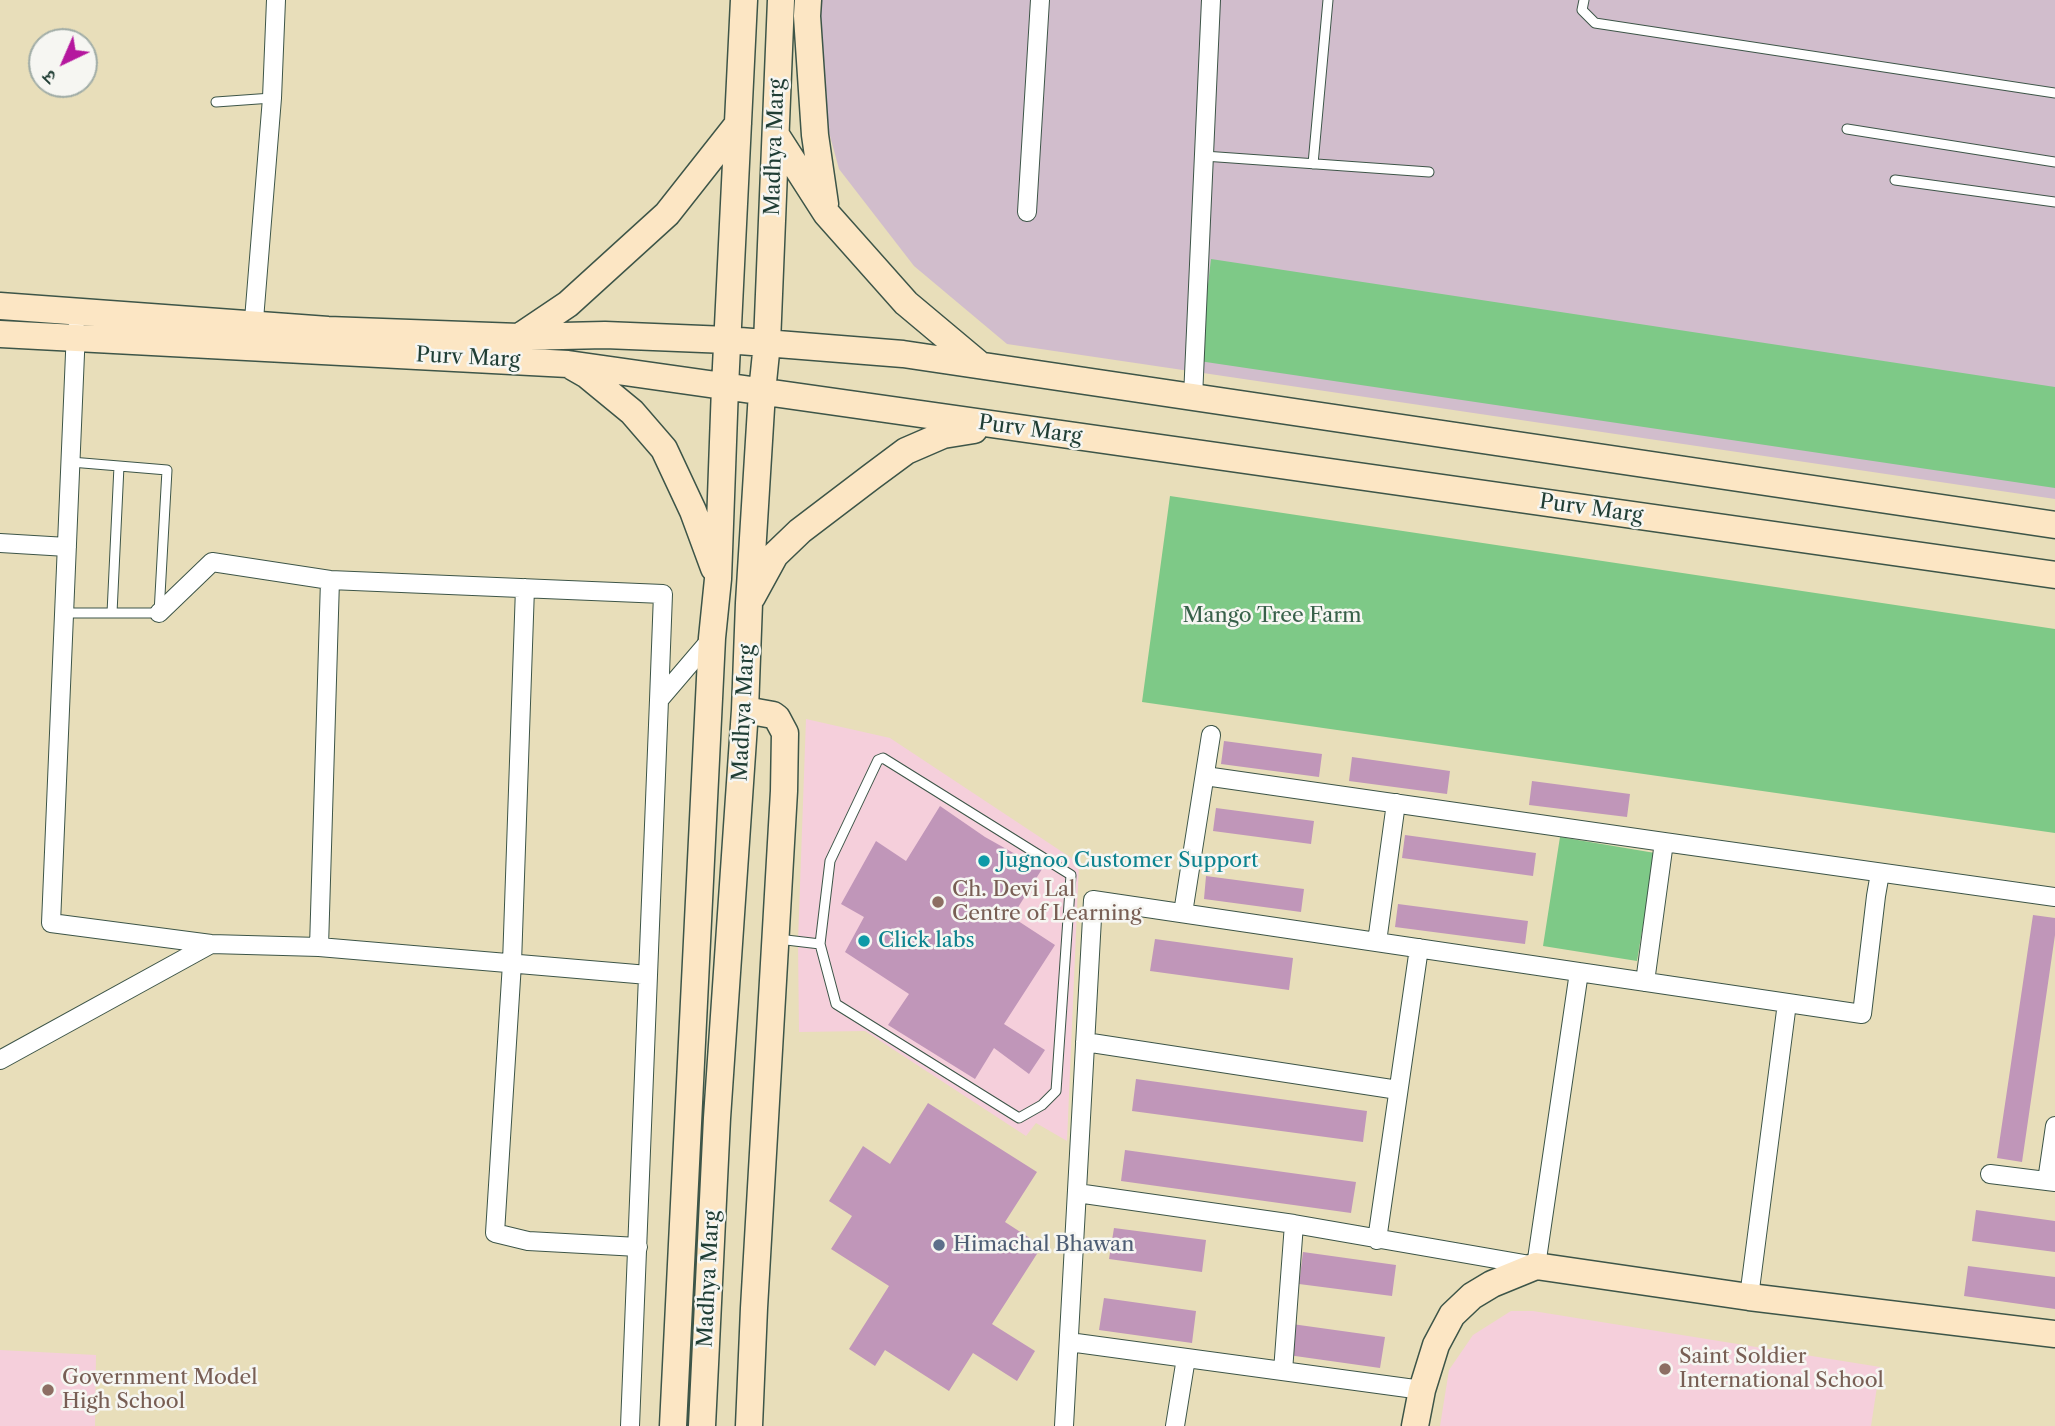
<!DOCTYPE html>
<html>
<head>
<meta charset="utf-8">
<style>
	body { margin:0 }
	#map { position:relative; width:2055px; height:1426px; overflow:hidden; background:#e8deba; font-family:"Libre Caslon Text","Noto Serif Devanagari",serif }
	canvas { display:block }
	.north { position:absolute; left:28px; top:28px; width:70px; height:70px; box-sizing:border-box; background:#f6f6f2; border:2px solid #a0aca6; border-radius:50%; rotate:224deg; font-size:19px; font-weight:700; line-height:28px; text-align:center; color:#1f3d34 }
	.north::after { content:''; display:block; margin:auto; width:24px; height:32px; background:#b5179e; clip-path:polygon(50% 0,100% 100%,50% 72%,0 100%) }
</style>
</head>
<body>
<div id="map">
<canvas width="2055" height="1426"></canvas>
<div class="north">उ</div>
</div>
<script>
const ctx = document.querySelector('canvas').getContext('2d');
ctx.lineJoin = 'round';
function fill(path, color) {
  ctx.fillStyle = color;
  ctx.fill(path, 'evenodd');
}
function shape(rows) {
  const path = new Path2D();
  for (const r of rows) {
    path.moveTo(r[0], r[1]);
    for (let i = 2; i < r.length; i += 2) path.lineTo(r[i], r[i + 1]);
  }
  return path;
}
function strokePath(path, color, width, dash) {
  ctx.strokeStyle = color;
  ctx.lineWidth = width;
  ctx.lineCap = dash ? 'butt' : 'round';
  ctx.setLineDash(dash || []);
  ctx.stroke(path);
}
function write(font, color, halo, rows, align = 'center') {
  ctx.font = font + ' "Libre Caslon Text",serif';
  ctx.lineWidth = 5;
  ctx.setLineDash([]);
  ctx.textBaseline = 'middle';
  ctx.strokeStyle = halo;
  ctx.fillStyle = color;
  for (const [text, x, y, turn = 0] of rows) {
    ctx.save();
    ctx.translate(x, y);
    ctx.rotate((+turn || 0) * Math.PI / 180);
    ctx.textAlign = isNaN(turn) ? turn : align;
    if (halo) ctx.strokeText(text, 0, 0);
    ctx.fillText(text, 0, 0);
    ctx.restore();
  }
}
const built = shape([
	[806,719,890,738,1079,863,1067,1141,1036,1123,1026,1136,865,1031,799,1032,798,941],
	[1511,1311,1533,1311,1880,1367,1871,1426,1440,1426,1449,1370,1473,1335],
	[0,1350,96,1355,95,1426,0,1426]
]);
const industrial = shape([
	[815,0,2055,0,2055,499,1007,344,914,266,839,169,812,70]
]);
const green = shape([
	[1211,259,2055,387,2055,488,1199,361],
	[1170,496,2055,629,2055,833,1142,702],
	[1560,837,1655,853,1637,961,1543,946]
]);
const building = shape([
	[1224,741,1322,754,1319,777,1221,764],
	[1352,757,1450,771,1447,794,1349,781],
	[1532,781,1630,794,1627,817,1529,805],
	[940,806,985,837,1042,869,1012,917,1055,945,1004,1024,1045,1050,1029,1074,994,1048,975,1079,888,1025,909,994,845,952,864,917,841,904,876,841,906,861],
	[1216,808,1314,821,1311,844,1213,831],
	[1405,835,1536,853,1533,876,1402,858],
	[1206,876,1304,889,1301,912,1204,899],
	[1398,904,1528,921,1525,944,1395,927],
	[2033,915,2055,918,2055,935,2022,1162,1997,1158],
	[1155,939,1293,958,1289,990,1150,971],
	[1136,1079,1367,1111,1363,1142,1132,1111],
	[928,1103,1037,1172,1005,1222,1042,1246,992,1324,1035,1351,1017,1381,973,1353,949,1391,885,1350,875,1366,849,1349,889,1286,831,1249,852,1216,829,1201,863,1146,890,1164],
	[1125,1150,1356,1182,1351,1213,1121,1181],
	[1976,1210,2055,1221,2055,1252,1972,1241],
	[1114,1228,1206,1240,1202,1272,1109,1259],
	[1303,1252,1396,1265,1392,1296,1299,1284],
	[1968,1266,2055,1277,2055,1309,1964,1296],
	[1104,1298,1196,1311,1192,1343,1099,1330],
	[1292,1324,1385,1337,1380,1368,1288,1355]
]);
const lane = shape([
	[1584,0,1582,10,1595,23,2055,93],
	[216,102,272,98],
	[1847,129,2055,162],
	[1204,156,1429,172],
	[1313,164,1328,0],
	[1895,180,2055,202],
	[64,613,159,613,167,470,71,462],
	[112,613,119,466],
	[778,939,820,944,830,861,878,760,883,758,1071,875,1056,1091,1042,1105,1019,1118,836,1004,820,944]
]);
const street = shape([
	[1027,212,1040,0],
	[76,330,51,923,211,944,319,947,648,975],
	[253,332,272,98,276,0],
	[1193,397,1211,0],
	[0,543,67,547],
	[525,588,512,963,495,1233,528,1241,638,1247],
	[159,613,212,562,330,580,663,594,659,700],
	[1205,776,1664,842,2055,897],
	[1183,913,1211,735],
	[1377,942,1396,803],
	[319,947,330,580],
	[1645,982,1664,842],
	[1085,1042,1398,1090],
	[0,1060,211,944],
	[1990,1174,2055,1182],
	[2047,1181,2055,1126],
	[1077,1193,1294,1224,1536,1266,1579,972],
	[1377,1240,1419,948],
	[1749,1297,1787,1003],
	[1069,1342,1422,1390],
	[1283,1371,1294,1224],
	[630,1426,659,700,712,638],
	[1064,1426,1093,900,1862,1014,1876,896,1880,873],
	[1175,1426,1186,1358]
]);
const secondary = shape([
	[808,0,807,16,815,135,825,204],
	[776,135,826,213,906,303,980,365],
	[0,306,328,330,519,337,605,335,727,340,903,354,2055,525],
	[0,334,568,364,2055,575],
	[519,337,568,304,667,214,738,124],
	[573,367,587,375,632,412,664,449,693,511,714,568],
	[752,597,775,555,800,531,871,477,906,451,943,435,974,430],
	[745,710,773,715,777,718,785,733,784,791,754,1308,749,1426],
	[673,1426,712,638,718,579,725,387,744,0],
	[702,1426,717,1118,745,710,749,603,762,392,767,343,781,0],
	[1415,1426,1422,1390,1436,1345,1452,1315,1472,1296,1492,1284,1536,1266,1749,1297,2055,1334]
]);
const markers = [
	[984,861,7,"#0f9aa8"],
	[938,902,7,"#8d6e63"],
	[864,941,7,"#0f9aa8"],
	[939,1245,7,"#5c6f8a"],
	[1665,1369,7,"#8d6e63"],
	[48,1390,7,"#8d6e63"]
];
const streetNames = [
	["Madhya Marg",775,147,-88],
	["Purv Marg",468,358,3],
	["Purv Marg",1030,430,8],
	["Purv Marg",1591,509,8],
	["Madhya Marg",744,713,-87],
	["Madhya Marg",709,1279,-87]
];
const parkNames = [
	["Mango Tree Farm",1272,616]
];
const cultureNames = [
	["Jugnoo Customer Support",998,861],
	["Click labs",878,941]
];
const educationNames = [
	["Ch. Devi Lal",952,890],
	["Centre of Learning",952,914],
	["Saint Soldier",1679,1357],
	["International School",1679,1381],
	["Government Model",62,1378],
	["High School",62,1402]
];
const serviceNames = [
	["Himachal Bhawan",953,1245]
];
fill(built, '#f5cfdb');
fill(industrial, '#d1bdcc');
fill(green, '#7ec987');
fill(building, '#c096b9');
strokePath(lane, '#3d5548', 11);
strokePath(street, '#3d5548', 20);
strokePath(secondary, '#3d5548', 29);
strokePath(lane, '#fff', 9);
strokePath(street, '#fff', 18);
strokePath(secondary, '#fce6c4', 26);
for (const [x, y, r, color] of markers) {
  const dot = new Path2D();
  dot.arc(x, y, r, 0, 2 * Math.PI);
  ctx.fillStyle = color;
  ctx.fill(dot);
  strokePath(dot, '#f6f6f2', 2.5);
}
write('21px', '#1f3d34', '#f6f6f2', streetNames);
write('21px', '#376049', '#f6f6f2', parkNames);
write('21px', '#0d838f', '#f6f6f2', cultureNames, 'left');
write('21px', '#785e54', '#f6f6f2', educationNames, 'left');
write('21px', '#4e5e75', '#f6f6f2', serviceNames, 'left');
</script>
</body>
</html>
